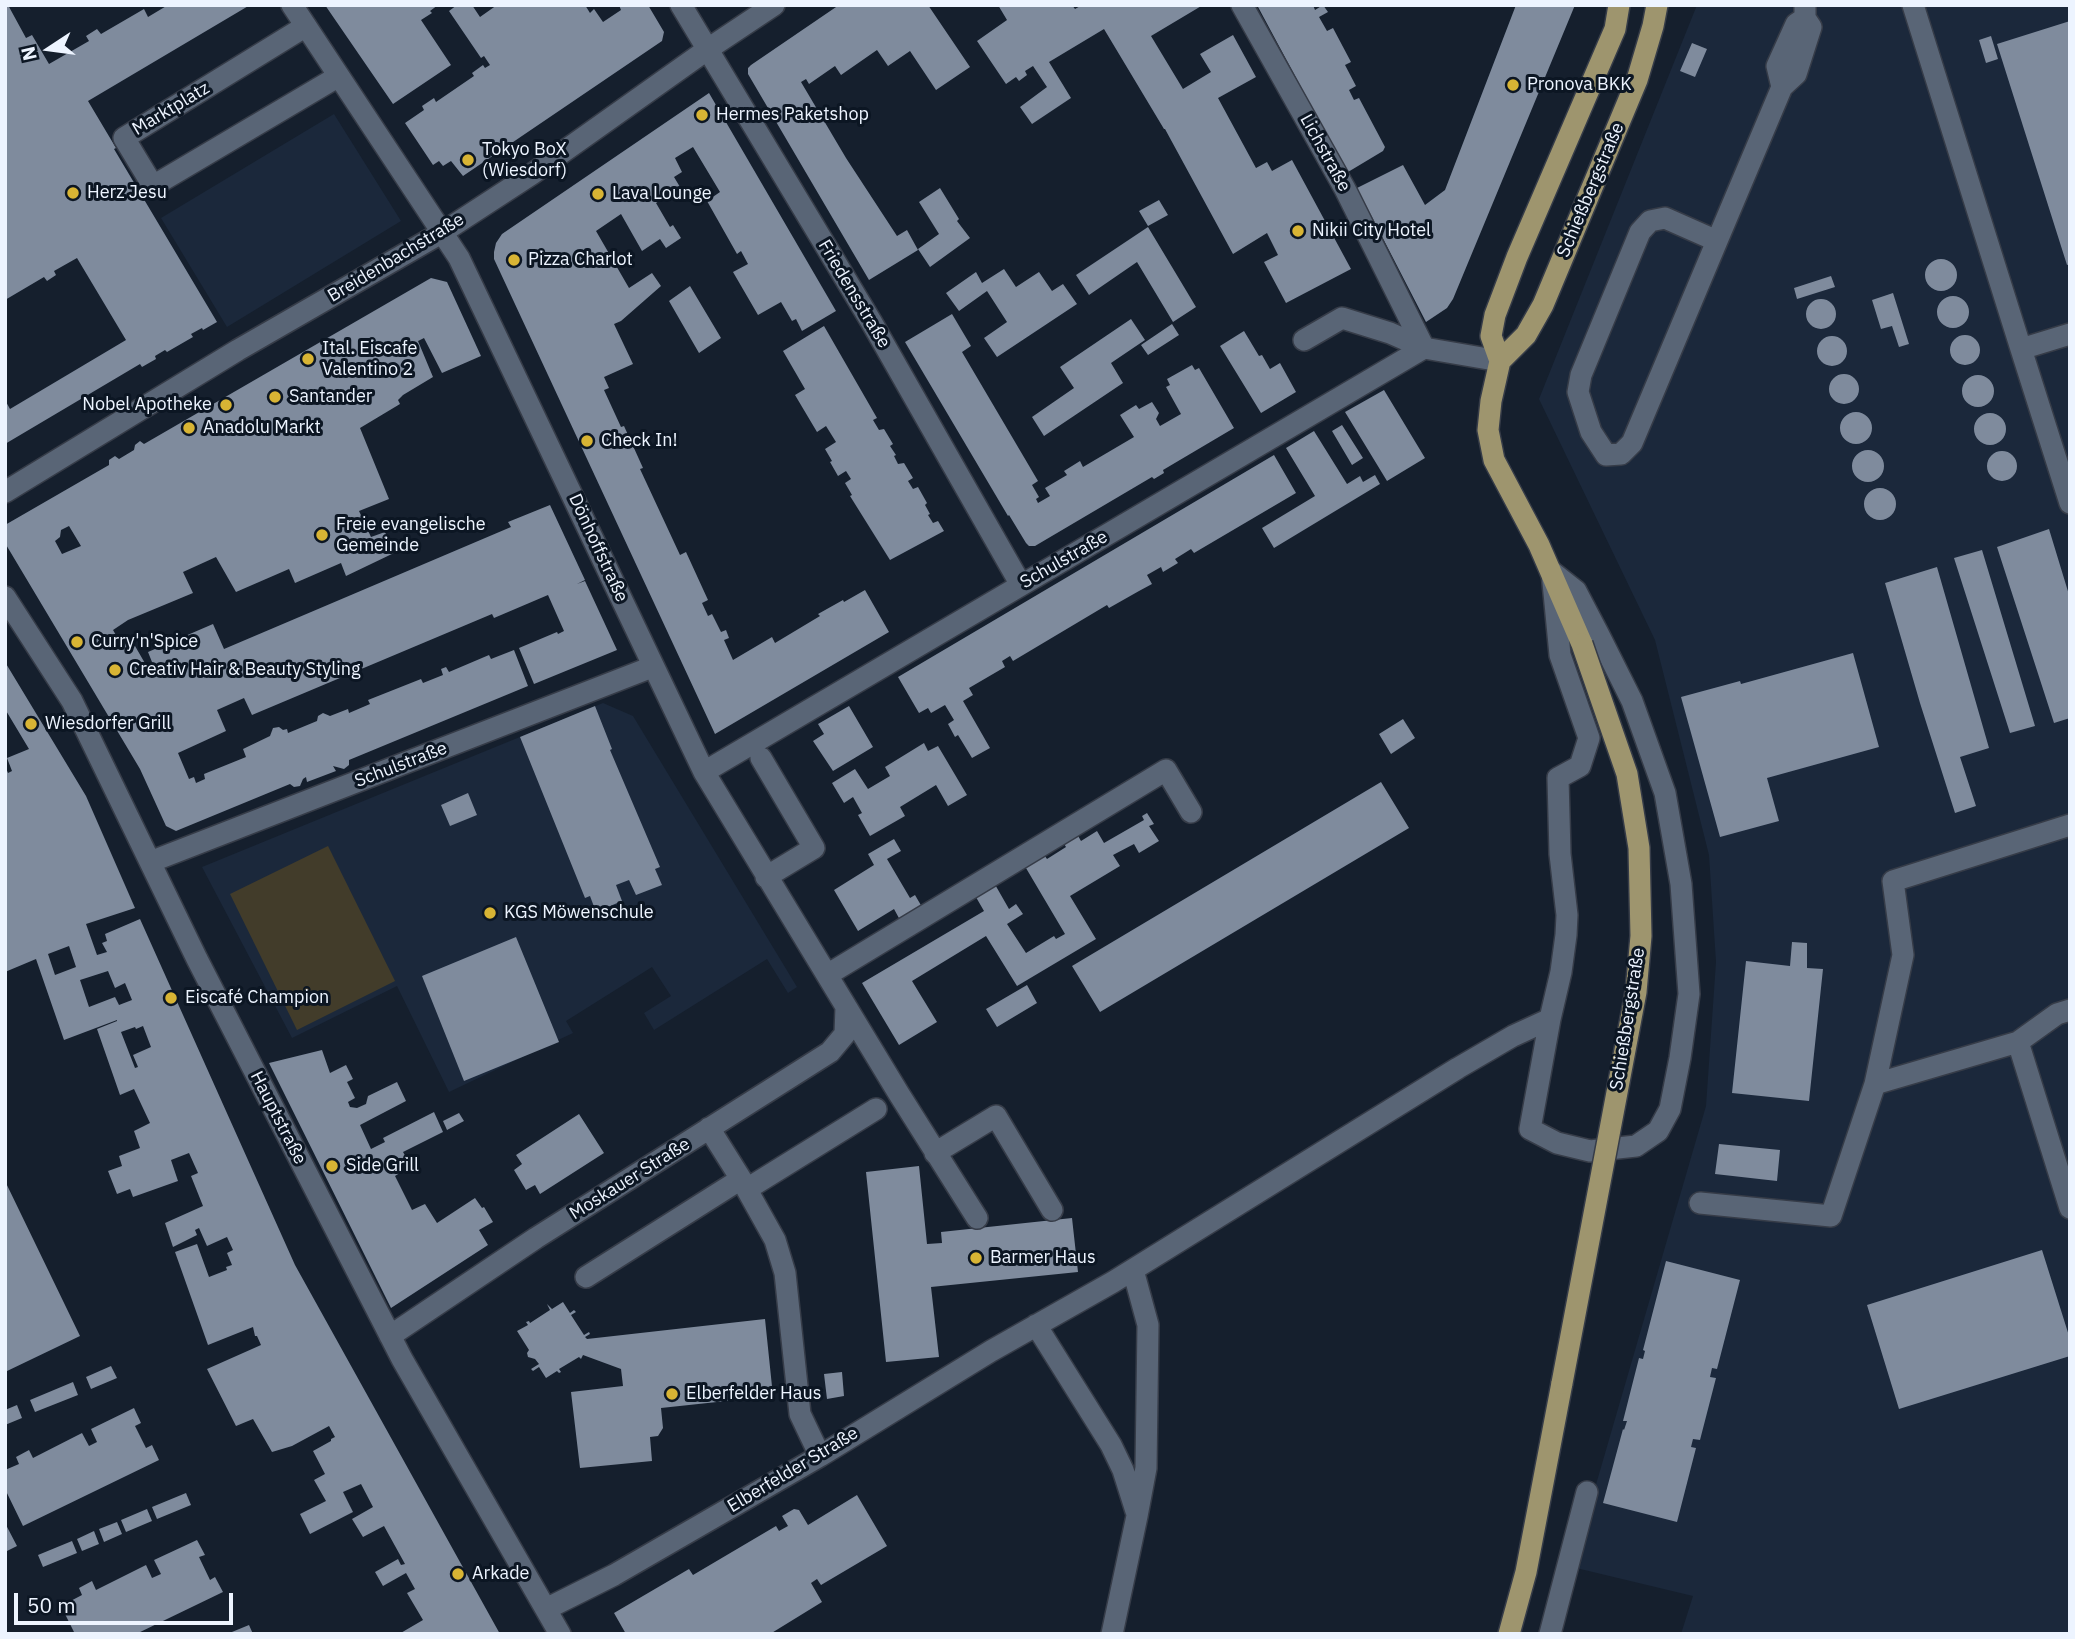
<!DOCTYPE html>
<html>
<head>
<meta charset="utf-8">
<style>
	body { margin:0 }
	#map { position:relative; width:2075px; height:1639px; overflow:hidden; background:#151f2d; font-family:"IBM Plex Sans",sans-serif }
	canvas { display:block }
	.frame { position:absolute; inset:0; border:7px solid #edf4ff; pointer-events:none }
	.north { position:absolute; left:14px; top:14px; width:70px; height:70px; -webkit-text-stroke:5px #0c1623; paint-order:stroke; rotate:257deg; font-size:19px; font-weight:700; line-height:28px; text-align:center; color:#edf4ff }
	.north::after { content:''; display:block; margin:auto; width:24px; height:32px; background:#edf4ff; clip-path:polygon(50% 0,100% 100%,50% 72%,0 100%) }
	.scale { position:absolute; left:14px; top:1593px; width:219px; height:32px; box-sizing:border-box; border:4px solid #edf4ff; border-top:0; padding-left:9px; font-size:21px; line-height:24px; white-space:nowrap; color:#edf4ff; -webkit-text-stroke:5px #0c1623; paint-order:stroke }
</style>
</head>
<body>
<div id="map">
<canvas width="2075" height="1639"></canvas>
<div class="frame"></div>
<div class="north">N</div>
<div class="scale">50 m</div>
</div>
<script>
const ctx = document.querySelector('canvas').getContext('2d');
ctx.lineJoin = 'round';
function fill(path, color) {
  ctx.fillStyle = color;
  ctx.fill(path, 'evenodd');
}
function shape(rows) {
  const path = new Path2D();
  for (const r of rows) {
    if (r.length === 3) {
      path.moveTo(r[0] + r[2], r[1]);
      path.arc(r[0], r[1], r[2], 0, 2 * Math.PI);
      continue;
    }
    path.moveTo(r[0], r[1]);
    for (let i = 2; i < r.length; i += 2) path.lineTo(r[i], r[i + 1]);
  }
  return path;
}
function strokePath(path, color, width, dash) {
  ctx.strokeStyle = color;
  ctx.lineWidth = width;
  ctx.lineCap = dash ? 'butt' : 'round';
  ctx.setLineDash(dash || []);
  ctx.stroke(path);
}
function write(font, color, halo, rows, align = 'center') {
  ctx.font = font + ' "IBM Plex Sans",sans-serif';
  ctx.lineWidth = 6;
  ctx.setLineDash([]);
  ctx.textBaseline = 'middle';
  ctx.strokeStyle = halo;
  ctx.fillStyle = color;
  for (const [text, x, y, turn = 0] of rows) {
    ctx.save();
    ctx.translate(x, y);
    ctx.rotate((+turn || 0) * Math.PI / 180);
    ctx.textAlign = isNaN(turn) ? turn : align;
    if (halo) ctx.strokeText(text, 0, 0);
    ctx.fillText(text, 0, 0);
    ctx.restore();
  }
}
const built = shape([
	[1697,5,2070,5,2070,1634,1681,1634,1693,1596,1572,1567,1706,1106,1716,962,1709,855,1655,640,1539,399],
	[334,114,401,221,227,327,161,218],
	[603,703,633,716,797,987,788,993,767,959,654,1030,644,1013,671,996,652,967,566,1021,573,1033,449,1092,397,986,292,1038,202,867]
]);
const green = shape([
	[328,846,395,981,297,1030,230,894]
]);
const building = shape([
	[5,5,8,5,26,38,32,35,49,64,89,41,86,36,97,29,101,34,144,9,148,17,168,5,250,5,88,101,116,148,114,149,217,322,203,330,202,328,191,334,193,337,167,352,165,350,155,356,156,359,142,367,140,364,5,444,5,400,10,409,126,340,77,258,54,271,56,275,47,281,44,277,5,300],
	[325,5,438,5,430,11,432,13,421,20,451,65,393,104],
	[457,5,472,5,480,17,497,5,585,5,590,13,594,9,603,22,621,10,619,5,648,5,664,32,662,41,463,176,451,161,443,166,439,161,433,165,405,123,424,110,422,106,434,98,436,102,474,76,472,73,483,65,485,68,490,65,484,56,481,58,449,11],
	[839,5,928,5,970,67,936,90,910,51,888,66,877,50,841,75,835,66,809,84,806,79,801,82,846,158,897,236,907,230,918,250,869,280,748,74,748,68,751,65],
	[998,5,1072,5,1075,9,1082,5,1203,5,1151,36,1183,89,1211,72,1200,54,1233,35,1256,77,1218,98,1256,168,1267,162,1272,171,1292,160,1351,269,1286,303,1264,262,1278,255,1267,233,1233,254,1165,129,1164,129,1104,29,1049,62,1071,98,1032,124,1020,107,1047,87,1033,66,1025,71,1027,75,1019,81,1016,77,1006,84,977,41,1007,20],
	[1257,5,1313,5,1315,10,1323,5,1328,12,1319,17,1327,31,1333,28,1351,62,1345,65,1356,86,1349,90,1354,100,1359,98,1385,147,1383,151,1348,172,1346,171],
	[1516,5,1575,5,1453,299,1447,308,1426,322,1357,188,1403,165,1425,205,1445,190],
	[2070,21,2070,264,2067,265,1997,44],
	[1991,36,1998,59,1986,63,1979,40],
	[1692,43,1707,49,1695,77,1680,71],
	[709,93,836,311,802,331,796,319,792,321,781,302,758,315,733,272,748,264,741,251,737,254,707,201,720,192,693,147,675,158,682,172,674,177,680,187,656,203,670,227,673,225,681,238,666,248,660,239,642,251,621,214,596,231,629,288,652,273,661,286,621,321,614,324,633,364,604,377,609,388,604,390,621,427,624,426,643,468,640,469,680,555,686,552,708,600,702,603,708,616,712,614,721,632,726,630,729,638,724,640,733,660,772,637,775,643,820,616,818,614,843,600,844,602,865,590,889,632,715,734,494,259,494,252,496,243,502,234],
	[940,188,959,219,957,221,970,238,930,267,918,249,939,234,919,202],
	[1159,200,1168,215,1148,226,1139,211],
	[1148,227,1196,307,1173,322,1137,262,1089,295,1076,275],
	[1941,275,16],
	[1004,269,1016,287,1039,272,1052,291,1063,284,1077,304,997,357,984,338,1007,322,987,291,959,311,946,293,976,272,982,283],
	[1831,276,1835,287,1797,299,1794,288],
	[431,278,447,282,481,356,442,373,424,338,418,341,433,377,403,395,398,400,400,404,360,428,389,499,359,511,371,537,385,532,394,553,346,576,341,563,295,583,289,569,236,592,216,557,183,572,193,593,128,620,113,630,117,637,122,634,130,648,135,646,146,665,152,662,148,652,213,624,224,649,511,527,508,522,550,505,585,580,577,584,585,581,617,650,534,684,519,648,557,632,558,634,564,631,548,595,494,618,492,614,252,715,244,698,217,710,226,731,178,753,189,779,194,777,196,783,205,779,204,774,246,757,243,749,270,736,273,728,279,727,283,730,287,729,288,733,317,721,318,716,323,713,330,716,348,709,349,713,370,704,368,700,421,679,423,683,443,675,441,669,446,667,449,672,489,655,491,659,514,650,528,686,349,760,349,765,344,769,333,766,336,771,307,782,306,777,303,779,300,786,294,787,290,784,176,831,166,826,140,769,5,543,5,525,109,465,109,460,115,456,119,459,134,450,135,445,140,441,144,444],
	[69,526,81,546,62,554,55,541,60,537,61,530],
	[690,286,721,338,699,353,669,301],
	[1893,293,1909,344,1899,347,1892,326,1881,329,1872,300],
	[1953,312,16],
	[1821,314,15],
	[952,314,971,346,962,352,1038,481,1032,485,1039,497,1036,499,1038,503,1050,496,1045,488,1067,475,1064,471,1080,461,1083,467,1134,437,1120,415,1136,405,1139,409,1152,402,1159,413,1156,419,1160,426,1181,414,1166,387,1170,385,1167,379,1192,365,1195,370,1199,368,1234,428,1163,470,1164,473,1154,479,1152,477,1035,546,1029,546,1026,543,1009,515,1008,516,905,342],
	[1131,319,1145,340,1111,363,1123,383,1044,436,1032,417,1074,388,1060,367],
	[1172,324,1179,335,1148,355,1141,345],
	[824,326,877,418,873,420,879,430,884,429,893,444,890,446,896,455,894,456,898,464,904,463,913,478,908,481,913,489,918,487,927,503,925,505,930,514,928,515,933,523,938,521,944,531,890,560,850,496,852,495,845,483,851,479,846,471,838,476,830,462,832,461,825,449,836,442,826,426,817,432,795,395,805,389,783,351],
	[1244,331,1259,356,1262,355,1270,369,1280,363,1296,392,1261,413,1220,346],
	[1965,350,15],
	[1832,351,15],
	[1844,389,15],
	[1978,391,16],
	[1384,390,1425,458,1387,481,1345,412],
	[1856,428,16],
	[1990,429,16],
	[1342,425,1363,458,1352,465,1332,431],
	[1314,431,1347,484,1360,476,1363,482,1375,475,1380,484,1274,548,1262,528,1315,496,1286,448],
	[1868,466,16],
	[2002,466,15],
	[1274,455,1296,493,1194,553,1191,549,1175,559,1178,563,1163,572,1161,567,1147,575,1152,584,1139,591,1109,608,1107,605,1013,661,1010,656,1002,661,1005,667,969,688,973,695,963,701,990,748,972,758,958,735,955,737,948,724,954,720,945,705,931,713,928,708,919,713,898,677],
	[1880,504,16],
	[2049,529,2070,598,2070,718,2054,723,1997,547],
	[1982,550,2035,726,2010,733,1954,558],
	[1937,567,1989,748,1960,757,1976,806,1955,813,1920,703,1885,583],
	[1853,653,1879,747,1767,778,1779,821,1720,837,1681,697,1740,681,1741,684],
	[5,662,86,796,135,908,86,924,97,955,107,952,102,943,107,941,105,934,140,919,295,1265,500,1634,399,1634,423,1620,407,1593,415,1589,406,1573,383,1586,375,1572,398,1559,401,1565,405,1564,384,1526,363,1537,352,1519,373,1507,361,1484,343,1492,353,1512,310,1534,300,1514,326,1501,314,1480,325,1474,313,1451,331,1441,331,1439,335,1437,329,1426,292,1446,272,1452,253,1419,236,1426,207,1369,261,1345,257,1336,255,1336,253,1327,208,1345,175,1252,197,1244,209,1277,227,1270,226,1267,232,1265,227,1253,233,1250,227,1237,207,1246,199,1228,195,1230,197,1235,173,1247,165,1223,203,1206,191,1176,198,1173,189,1153,171,1160,178,1181,133,1197,130,1189,117,1194,108,1171,122,1166,119,1156,140,1148,134,1131,150,1123,134,1089,120,1095,97,1029,117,1021,117,1020,64,1040,36,959,5,972,5,766,8,773,12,771,7,758,29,749,5,709],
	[69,946,76,967,55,975,48,954],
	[108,971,115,988,125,983,132,1000,119,1005,115,997,89,1007,80,980],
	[143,1026,151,1047,133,1055,138,1067,135,1068,121,1032,135,1027,136,1029],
	[595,706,612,749,610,750,660,867,655,869,662,885,636,895,629,880,616,885,622,901,596,912,590,896,585,898,520,737],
	[849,706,873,747,833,771,813,741,824,734,818,724],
	[1403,719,1415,738,1391,754,1379,734],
	[924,743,928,751,938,746,967,795,948,806,936,785,900,807,905,816,870,836,858,815,862,813,853,797,844,803,832,783,855,769,868,789,890,776,885,767],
	[1381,782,1409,828,1100,1012,1072,966],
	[468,793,477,815,450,826,441,805],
	[1147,813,1154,824,1149,826,1159,841,1139,853,1134,844,1113,855,1120,866,1070,896,1096,939,1017,986,986,936,912,981,937,1022,899,1045,862,983,984,911,973,892,993,881,1009,909,1016,904,1023,914,1007,924,1026,953,1054,936,1056,939,1065,934,1023,863,1042,852,1047,859,1066,847,1063,842,1077,834,1081,841,1097,831,1104,843,1144,820,1142,816],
	[894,839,901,851,887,859,910,898,915,895,922,907,900,920,894,909,858,931,834,890,874,865,868,854],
	[516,937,559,1042,464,1081,422,976],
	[1792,942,1807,943,1807,968,1823,969,1809,1101,1732,1093,1746,961,1790,966],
	[1027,985,1037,1003,997,1027,986,1009],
	[322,1050,330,1073,346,1065,353,1079,347,1082,355,1098,348,1102,350,1107,357,1108,366,1104,368,1096,397,1082,406,1101,360,1125,371,1149,385,1142,383,1138,434,1112,443,1132,403,1152,411,1166,395,1176,412,1210,425,1204,437,1223,475,1198,482,1208,484,1207,493,1222,479,1230,488,1245,391,1308,269,1063],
	[459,1113,464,1121,447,1130,443,1121],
	[579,1114,604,1153,540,1194,535,1185,526,1190,514,1170,522,1164,516,1155],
	[1719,1144,1780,1150,1777,1181,1715,1174],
	[919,1166,927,1244,942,1243,941,1232,1072,1218,1078,1272,931,1287,939,1357,886,1362,866,1172],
	[5,1181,80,1336,5,1372],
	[2042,1250,2070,1339,2070,1356,1899,1409,1867,1305],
	[1666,1261,1740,1280,1717,1369,1712,1368,1710,1377,1716,1378,1700,1440,1693,1439,1691,1447,1696,1448,1677,1522,1603,1503,1623,1429,1624,1430,1627,1421,1623,1421,1639,1358,1643,1359,1645,1351,1643,1350],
	[563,1302,570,1313,574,1310,576,1312,571,1315,584,1335,589,1332,590,1334,585,1337,587,1339,765,1319,773,1396,661,1408,663,1428,658,1436,650,1437,652,1461,580,1468,571,1392,623,1386,621,1369,583,1355,581,1359,579,1357,559,1369,561,1372,559,1373,557,1371,546,1378,539,1367,533,1371,531,1369,539,1364,535,1359,528,1357,527,1353,529,1350,517,1331,528,1325,526,1322,529,1321,530,1323,550,1310,547,1304,552,1309],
	[111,1366,117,1378,91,1389,86,1377],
	[842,1372,844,1396,827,1399,824,1374],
	[73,1382,78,1395,35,1412,30,1400],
	[17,1405,22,1418,5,1425,5,1410],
	[134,1408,141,1423,135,1426,146,1448,152,1445,159,1460,23,1526,5,1489,5,1470,19,1464,16,1457,29,1450,33,1458,82,1433,89,1446,97,1442,91,1429],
	[186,1493,191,1505,157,1519,152,1507],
	[857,1495,887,1546,821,1585,817,1579,811,1583,822,1602,770,1634,626,1634,614,1613,689,1569,693,1575,776,1526,779,1531,788,1526,782,1516,794,1509,799,1510,808,1525],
	[147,1509,152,1521,126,1532,121,1520],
	[117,1522,122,1534,104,1542,99,1529],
	[5,1523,17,1546,5,1552],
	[94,1531,99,1544,82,1551,77,1539],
	[197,1540,205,1555,199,1557,210,1580,215,1577,223,1592,136,1634,75,1634,61,1606,82,1595,79,1588,92,1581,96,1590,146,1565,152,1578,161,1574,154,1560],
	[72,1541,77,1553,43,1567,38,1555],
	[249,1625,253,1634,227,1634]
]);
const minor = shape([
	[292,5,459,258,704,772,899,1094,977,1218],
	[681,5,872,323,1021,585],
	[1242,5,1345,189,1424,348],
	[1913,5,2021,349],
	[306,26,124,138,153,186,339,76],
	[1782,87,1777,66,1796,24,1805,18],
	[1717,241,1665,218,1650,221,1640,232,1581,375,1578,392,1591,432,1606,455,1621,454,1632,443,1717,241,1782,87,1796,74,1811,27,1805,18,1805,5],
	[2070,334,2021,349,2070,503],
	[1304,340,1342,318,1390,333,1424,348,1500,361],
	[5,492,238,350,443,232,532,174,708,49,774,5],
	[1552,572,1576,591,1599,635,1632,701,1665,793,1681,884,1689,994,1680,1058,1670,1109,1658,1131,1636,1146,1590,1151,1557,1143,1530,1129,1550,1019,1561,972,1566,935,1567,915,1560,854,1558,778,1580,766,1589,738,1560,655,1552,572],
	[5,597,72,701,197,959,402,1359,560,1634],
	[761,758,814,848,766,877],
	[704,772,1424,348],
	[150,862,652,667],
	[827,975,1166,770,1191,812],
	[2018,1042,2057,1014,2070,1010],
	[1875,1084,1903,955,1893,881,2070,825],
	[709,1128,741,1179,775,1240,785,1273,800,1414,820,1456],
	[935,1153,996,1116,1052,1210],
	[747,1189,876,1109],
	[1700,1203,1831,1216,1875,1084,2018,1042,2070,1208],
	[586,1277,741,1179],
	[1036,1325,1111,1445,1123,1470,1136,1511],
	[390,1336,536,1238,830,1052,845,1034,846,1007],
	[546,1609,614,1575,820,1456,991,1351,1113,1282,1458,1068,1513,1036,1550,1019],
	[1112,1634,1137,1516,1146,1468,1148,1325,1133,1270],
	[1550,1634,1587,1492]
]);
const major = shape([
	[1500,361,1526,335,1543,305,1637,80,1653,26,1657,5],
	[1582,644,1539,545,1494,460,1488,430,1491,401,1500,361,1491,336,1495,315,1517,257,1615,29,1619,5],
	[1509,1634,1526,1572,1562,1383]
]);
const majorBridge = shape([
	[1562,1383,1636,992,1641,936,1639,848,1627,774,1582,644]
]);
const markers = [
	[1513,85,7,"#d8b434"],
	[702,115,7,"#d8b434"],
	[468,160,7,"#d8b434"],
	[73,193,7,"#d8b434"],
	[598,194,7,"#d8b434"],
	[1298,231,7,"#d8b434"],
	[514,260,7,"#d8b434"],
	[308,359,7,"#d8b434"],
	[275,397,7,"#d8b434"],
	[226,405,7,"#d8b434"],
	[189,428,7,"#d8b434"],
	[587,441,7,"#d8b434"],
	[322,535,7,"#d8b434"],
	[77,642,7,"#d8b434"],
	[115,670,7,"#d8b434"],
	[31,724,7,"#d8b434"],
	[490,913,7,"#d8b434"],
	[171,998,7,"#d8b434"],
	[332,1166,7,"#d8b434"],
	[976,1258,7,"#d8b434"],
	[672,1394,7,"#d8b434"],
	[458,1574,7,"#d8b434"]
];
const poiNames = [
	["Pronova BKK",1527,85],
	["Hermes Paketshop",716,115],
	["Tokyo BoX",482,150],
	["(Wiesdorf)",482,171],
	["Herz Jesu",87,193],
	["Lava Lounge",612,194],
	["Nikii City Hotel",1312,231],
	["Pizza Charlot",528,260],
	["Ital. Eiscafe",322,349],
	["Valentino 2",322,370],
	["Santander",289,397],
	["Nobel Apotheke",212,405,"right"],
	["Anadolu Markt",203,428],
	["Check In!",601,441],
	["Freie evangelische",336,525],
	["Gemeinde",336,546],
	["Curry'n'Spice",91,642],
	["Creativ Hair & Beauty Styling",129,670],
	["Wiesdorfer Grill",45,724],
	["KGS Möwenschule",504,913],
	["Eiscafé Champion",185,998],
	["Side Grill",346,1166],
	["Barmer Haus",990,1258],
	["Elberfelder Haus",686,1394],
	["Arkade",472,1574]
];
const streetNames = [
	["Marktplatz",171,109,-31],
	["Lichstraße",1325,153,61],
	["Schießbergstraße",1591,190,-67],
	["Breidenbachstraße",396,258,-31],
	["Friedensstraße",854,294,59],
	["Dönhoffstraße",598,548,65],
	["Schulstraße",1064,560,-30],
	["Schulstraße",401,765,-21],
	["Schießbergstraße",1628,1019,-81],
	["Hauptstraße",278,1118,63],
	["Moskauer Straße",630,1179,-32],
	["Elberfelder Straße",793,1470,-31]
];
fill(built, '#1b283b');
fill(green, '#423c2a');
fill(building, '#7f8b9d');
strokePath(minor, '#363c48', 24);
strokePath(major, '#363c48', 24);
strokePath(minor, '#596576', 21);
strokePath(major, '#9e956e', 21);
strokePath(majorBridge, '#363c48', 24, []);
strokePath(majorBridge, '#9e956e', 21);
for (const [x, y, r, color] of markers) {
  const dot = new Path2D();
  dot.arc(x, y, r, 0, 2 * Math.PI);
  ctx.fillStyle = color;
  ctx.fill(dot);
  strokePath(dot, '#0c1623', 2.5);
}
write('18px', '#edf4ff', '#0c1623', poiNames, 'left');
write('18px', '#edf4ff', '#0c1623', streetNames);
</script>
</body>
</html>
